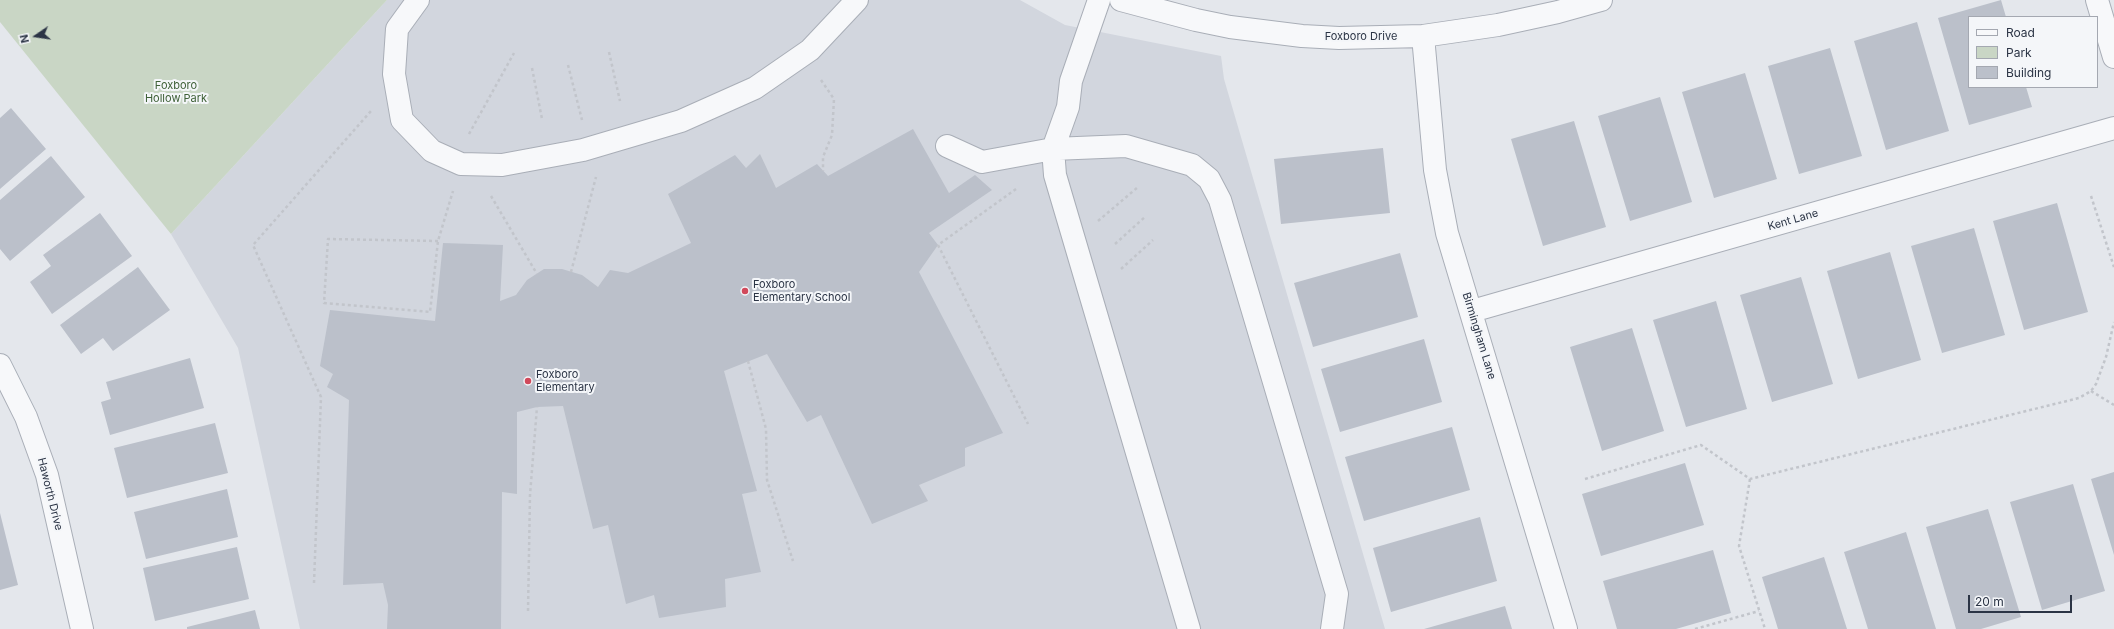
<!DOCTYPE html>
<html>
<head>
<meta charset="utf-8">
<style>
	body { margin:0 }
	#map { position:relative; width:2114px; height:629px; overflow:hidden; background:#e4e7ec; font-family:Inter,sans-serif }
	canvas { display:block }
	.legend { position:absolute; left:1968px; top:16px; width:130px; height:72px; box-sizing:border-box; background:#f4f6f9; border:1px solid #a4a8b1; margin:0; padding:5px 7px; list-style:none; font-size:12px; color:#2b3445 }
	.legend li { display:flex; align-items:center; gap:8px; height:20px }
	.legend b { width:20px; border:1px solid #a4a8b1 }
	.north { position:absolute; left:16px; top:16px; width:40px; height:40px; -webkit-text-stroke:3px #f4f6f9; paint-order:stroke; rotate:257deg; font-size:11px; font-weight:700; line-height:16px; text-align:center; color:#2b3445 }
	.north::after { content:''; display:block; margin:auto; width:14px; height:18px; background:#2b3445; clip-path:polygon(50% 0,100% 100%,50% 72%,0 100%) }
	.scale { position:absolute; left:1968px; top:595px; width:104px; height:18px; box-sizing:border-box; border:2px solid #2b3445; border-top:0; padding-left:5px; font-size:12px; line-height:14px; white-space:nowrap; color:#2b3445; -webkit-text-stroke:3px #f4f6f9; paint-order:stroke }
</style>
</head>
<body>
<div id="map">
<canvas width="2114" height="629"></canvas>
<ul class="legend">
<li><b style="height:5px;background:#f7f8fa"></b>Road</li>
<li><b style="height:11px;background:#c9d6c5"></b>Park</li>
<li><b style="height:11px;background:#bbc0ca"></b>Building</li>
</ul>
<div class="north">N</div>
<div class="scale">20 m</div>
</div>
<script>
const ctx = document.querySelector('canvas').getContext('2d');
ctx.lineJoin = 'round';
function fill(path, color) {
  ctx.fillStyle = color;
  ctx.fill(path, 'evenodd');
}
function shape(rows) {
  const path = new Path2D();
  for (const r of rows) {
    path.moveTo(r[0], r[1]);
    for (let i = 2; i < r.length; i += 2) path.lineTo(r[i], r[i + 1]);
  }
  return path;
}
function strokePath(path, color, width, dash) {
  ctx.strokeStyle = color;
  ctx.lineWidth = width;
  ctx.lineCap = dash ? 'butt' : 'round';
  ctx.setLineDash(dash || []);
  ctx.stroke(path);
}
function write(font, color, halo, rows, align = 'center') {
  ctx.font = font + ' Inter,sans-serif';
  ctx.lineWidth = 4;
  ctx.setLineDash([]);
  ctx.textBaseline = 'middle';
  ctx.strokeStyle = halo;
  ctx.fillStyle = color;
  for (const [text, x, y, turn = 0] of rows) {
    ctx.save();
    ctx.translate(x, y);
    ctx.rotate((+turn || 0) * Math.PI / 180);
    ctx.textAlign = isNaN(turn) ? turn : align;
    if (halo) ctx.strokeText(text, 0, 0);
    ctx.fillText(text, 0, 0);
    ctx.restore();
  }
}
const built = shape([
	[387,0,1020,0,1065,25,1221,56,1224,79,1385,629,300,629,238,348,171,234]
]);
const green = shape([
	[0,0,387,0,171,234,0,22]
]);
const building = shape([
	[2001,0,2006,17,1969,17,1969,87,2026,87,2032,107,1969,125,1938,18],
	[1917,22,1949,131,1886,150,1854,41],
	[1830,48,1862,156,1799,174,1768,66],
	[1745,73,1777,179,1714,198,1682,92],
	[1660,97,1692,202,1630,221,1598,116],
	[11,108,46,149,0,189,0,118],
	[1574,121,1606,227,1543,246,1511,139],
	[913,129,949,193,975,175,992,190,929,233,938,245,919,272,1003,433,965,448,965,466,919,485,928,501,872,524,821,415,807,422,767,354,724,371,757,491,742,494,761,572,725,579,726,607,659,618,654,595,626,604,608,525,593,529,563,406,537,407,517,412,517,494,502,492,501,629,387,629,388,605,383,583,343,585,349,400,327,387,333,374,320,366,330,310,435,321,443,243,503,245,500,301,516,295,527,280,544,269,562,269,582,275,598,287,610,270,628,273,691,243,668,194,735,155,746,168,760,154,776,188,817,164,828,176],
	[1383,148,1390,213,1281,224,1274,159],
	[51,156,85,197,10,261,0,249,0,200],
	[2057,203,2088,312,2024,330,1993,221],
	[100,213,132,256,52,314,30,282,51,266,43,255],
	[1974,228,2005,335,1942,353,1911,246],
	[1890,252,1921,360,1858,379,1827,271],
	[1400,253,1418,317,1313,347,1294,283],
	[138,267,170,310,113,351,103,338,81,354,60,325],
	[1801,277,1833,384,1772,402,1740,295],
	[1716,301,1747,409,1686,427,1653,320],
	[1632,328,1664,431,1602,451,1570,347],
	[1424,339,1442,402,1340,432,1321,369],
	[190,358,204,408,110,435,101,402,111,399,106,382],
	[215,423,228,473,127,498,114,448],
	[1452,427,1470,490,1364,521,1345,457],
	[1685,463,1704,525,1601,556,1582,494],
	[2114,472,2114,555,2091,479],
	[2073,484,2105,591,2042,610,2010,502],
	[227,489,238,537,146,559,134,512],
	[1988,509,2021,617,1981,629,1956,629,1926,527],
	[0,513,18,585,0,590],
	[1480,517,1497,581,1391,612,1373,548],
	[1906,532,1936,629,1868,629,1844,552],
	[237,547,249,599,155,621,143,568],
	[1713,550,1731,613,1676,629,1617,629,1603,581],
	[1824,557,1847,629,1778,629,1762,577],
	[1505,606,1512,629,1424,629],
	[255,610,260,629,187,629,187,627]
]);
const path = shape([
	[609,52,620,101],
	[568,65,582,120],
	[532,68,542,119],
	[821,80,834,99,832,135,823,157,823,171],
	[469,134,514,53],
	[1016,189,938,245,1028,424],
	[491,196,537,274],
	[2091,196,2114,267],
	[1098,221,1138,187],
	[438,241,328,239,324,303,430,312,438,241,453,191],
	[1115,244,1146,216],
	[1121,269,1153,240],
	[571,272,596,177],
	[748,361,766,429,767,480,793,561],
	[2091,391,2114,405],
	[1585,479,1701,445,1750,479,2079,398,2091,391,2096,384,2106,357,2114,322],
	[1750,479,1739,546,1765,629],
	[314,583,321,397,253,245,371,111],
	[528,611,530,495,537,407],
	[1695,629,1759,611]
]);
const minor = shape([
	[418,0,397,29,394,74,402,120,432,151,461,164,502,165,583,150,681,121,755,88,810,50,857,0],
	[1099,0,1071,81,1068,107,1053,149,1055,175,1189,629],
	[1121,0,1196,20,1230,27,1302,36,1339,38,1423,36,1498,25,1558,12,1601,0],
	[2097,0,2114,57],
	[1423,36,1435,170,1447,233,1566,629],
	[947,146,982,162,1053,149,1126,146,1192,165,1209,179,1220,200,1337,594,1332,629],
	[1472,311,2114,128],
	[0,365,26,417,47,475,82,629]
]);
const markers = [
	[745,291,4,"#d1495b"],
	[528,381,4,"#d1495b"]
];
const streetNames = [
	["Foxboro Drive",1361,37],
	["Kent Lane",1793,220,-16],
	["Birmingham Lane",1479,336,73],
	["Haworth Drive",50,494,76]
];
const parkNames = [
	["Foxboro",176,86],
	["Hollow Park",176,99]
];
const poiNames = [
	["Foxboro",753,285],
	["Elementary School",753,298],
	["Foxboro",536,375],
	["Elementary",536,388]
];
fill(built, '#d2d6de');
fill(green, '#c9d6c5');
fill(building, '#bbc0ca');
strokePath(minor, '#a9aeb7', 24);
strokePath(path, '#c2c5cb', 2.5, [3, 3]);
strokePath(minor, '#f7f8fa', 22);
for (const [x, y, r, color] of markers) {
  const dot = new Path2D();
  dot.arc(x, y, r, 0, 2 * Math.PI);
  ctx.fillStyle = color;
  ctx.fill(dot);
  strokePath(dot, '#f4f6f9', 1.5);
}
write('11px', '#2b3445', '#f4f6f9', streetNames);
write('11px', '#3f6138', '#f4f6f9', parkNames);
write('11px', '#2b3445', '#f4f6f9', poiNames, 'left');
</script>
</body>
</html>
